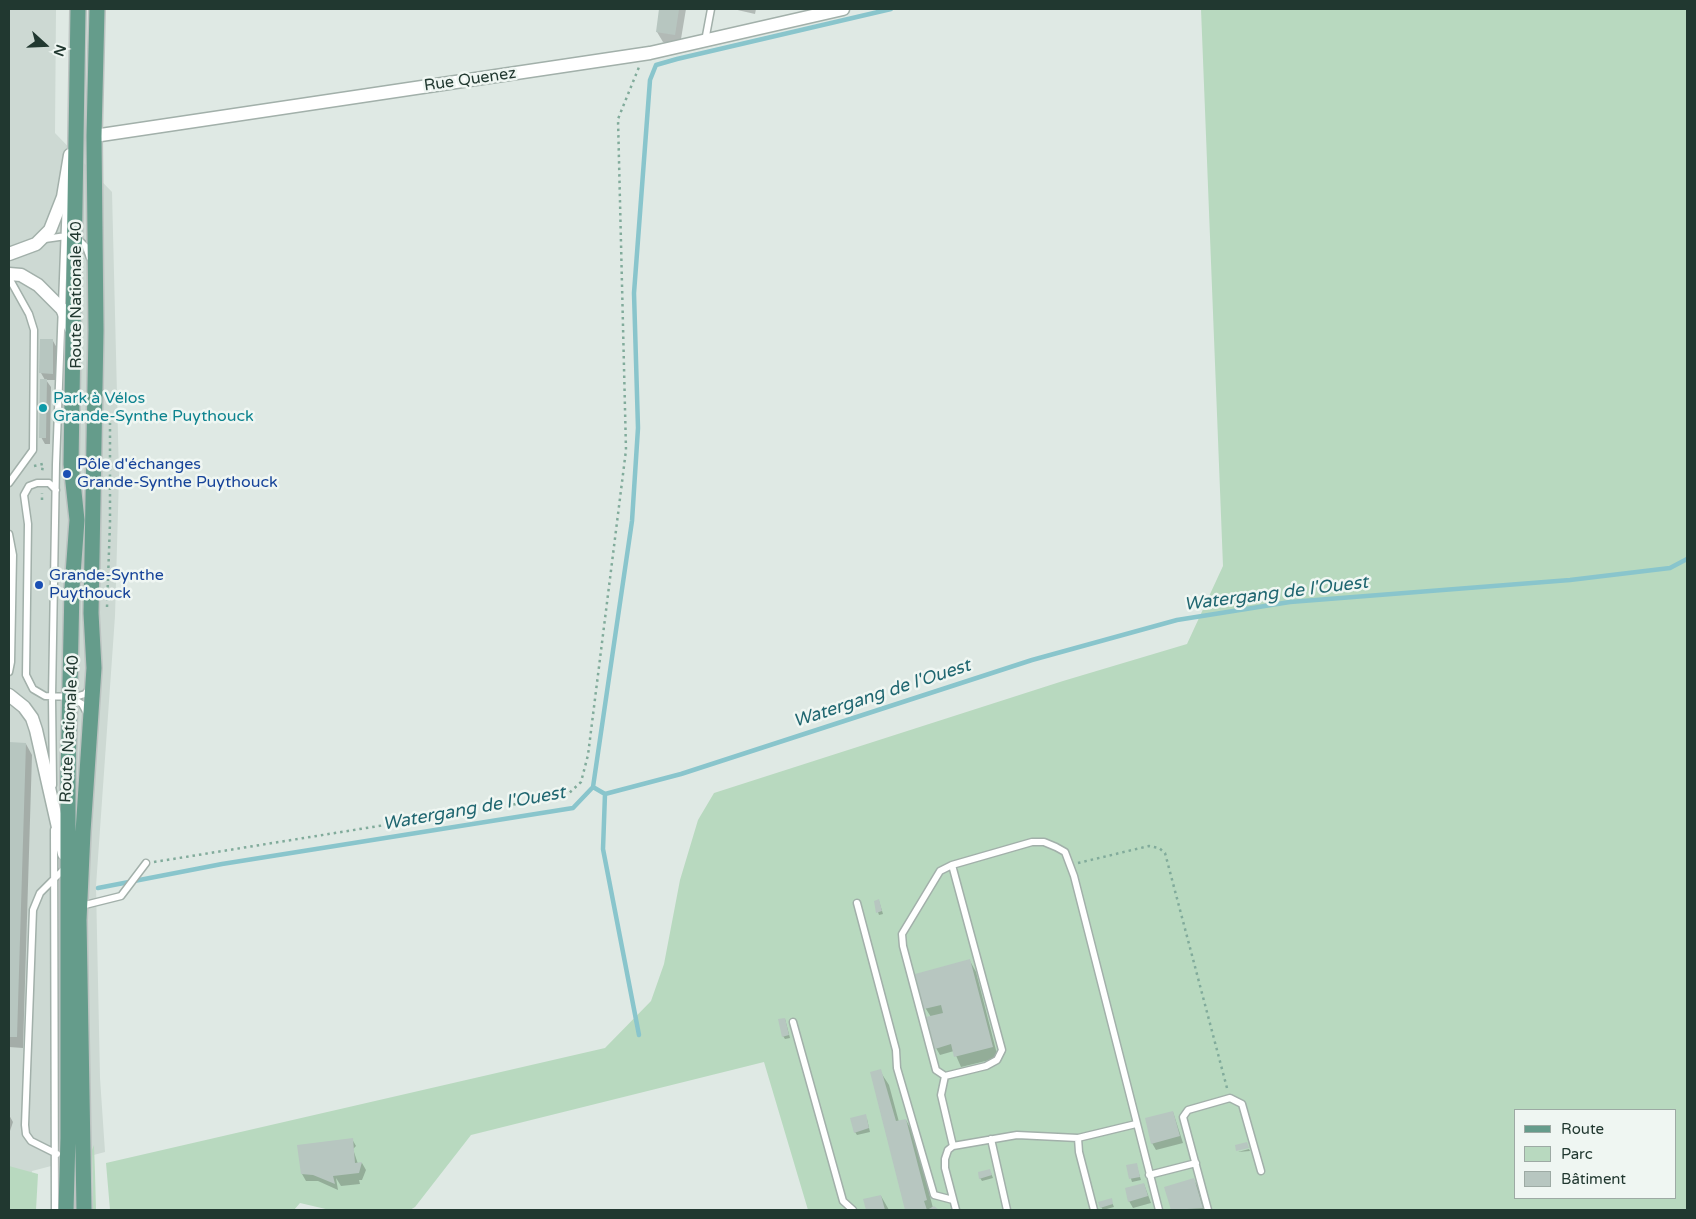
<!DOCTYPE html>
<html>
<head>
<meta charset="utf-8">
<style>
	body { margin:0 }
	#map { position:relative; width:1696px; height:1219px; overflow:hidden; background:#dfe9e4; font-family:"Varela Round",sans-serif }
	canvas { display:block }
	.frame { position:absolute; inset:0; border:10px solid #213830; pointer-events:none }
	.legend { position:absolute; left:1514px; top:1109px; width:162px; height:90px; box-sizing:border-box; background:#eff6f2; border:1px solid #9daaa4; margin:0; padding:6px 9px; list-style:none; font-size:15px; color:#213830 }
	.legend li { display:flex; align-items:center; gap:10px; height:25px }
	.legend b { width:25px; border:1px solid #9daaa4 }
	.north { position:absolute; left:20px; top:20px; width:50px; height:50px; -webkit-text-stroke:4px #eff6f2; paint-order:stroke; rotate:110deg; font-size:14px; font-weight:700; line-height:20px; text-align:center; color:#213830 }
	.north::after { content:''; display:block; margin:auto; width:18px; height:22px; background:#213830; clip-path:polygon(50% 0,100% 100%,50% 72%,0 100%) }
</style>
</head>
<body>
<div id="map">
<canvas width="1696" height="1219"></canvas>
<div class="frame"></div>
<ul class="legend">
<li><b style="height:6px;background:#659c8b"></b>Route</li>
<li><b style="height:14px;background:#b8d9bf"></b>Parc</li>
<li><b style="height:14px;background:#b7c6c0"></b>Bâtiment</li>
</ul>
<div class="north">N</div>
</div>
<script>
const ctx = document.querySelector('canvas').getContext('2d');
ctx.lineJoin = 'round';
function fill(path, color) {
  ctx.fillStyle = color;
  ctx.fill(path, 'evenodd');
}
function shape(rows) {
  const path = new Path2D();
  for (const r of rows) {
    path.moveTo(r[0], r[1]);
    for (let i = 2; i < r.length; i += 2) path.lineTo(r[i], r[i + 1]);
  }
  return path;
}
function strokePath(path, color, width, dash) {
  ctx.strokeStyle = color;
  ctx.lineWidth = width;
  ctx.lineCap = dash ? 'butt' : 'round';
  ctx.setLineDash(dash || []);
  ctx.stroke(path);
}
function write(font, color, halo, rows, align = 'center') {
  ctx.font = font + ' "Varela Round",sans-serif';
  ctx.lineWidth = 5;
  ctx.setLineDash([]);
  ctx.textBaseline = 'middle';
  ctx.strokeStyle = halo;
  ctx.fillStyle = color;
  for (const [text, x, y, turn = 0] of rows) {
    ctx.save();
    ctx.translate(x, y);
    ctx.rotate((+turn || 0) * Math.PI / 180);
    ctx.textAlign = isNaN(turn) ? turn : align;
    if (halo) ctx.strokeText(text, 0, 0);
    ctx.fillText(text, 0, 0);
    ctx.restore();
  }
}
const built = shape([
	[9,9,56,9,55,133,112,192,119,476,115,616,96,886,100,1078,105,1152,32,1171,29,1210,9,1210]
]);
const green = shape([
	[1201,9,1687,9,1687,1210,808,1210,764,1062,471,1135,415,1207,410,1210,330,1210,300,1203,294,1210,110,1210,106,1163,605,1048,651,1001,664,964,680,880,698,820,714,793,1063,681,1187,644,1223,566],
	[1515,1110,1675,1110,1675,1198,1515,1198],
	[94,1145,95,1173,96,1210,93,1210,93,1199,92,1150],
	[9,1166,38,1174,36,1210,9,1210]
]);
const shadow = shape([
	[661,9,686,9,680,45,663,42,657,32],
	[733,9,756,9,755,14],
	[53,341,57,348,56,380,46,380,51,387,50,444,45,444,41,437,45,380,41,373],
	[9,744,26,744,32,755,23,1048,9,1047],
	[879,901,883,914,879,915,878,912],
	[970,961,976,972,998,1058,961,1067,954,1051,940,1055,936,1048,931,1017,926,1009,917,975],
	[785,1019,790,1038,785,1039,783,1036],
	[880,1071,889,1085,899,1122,906,1120,914,1135,933,1208,937,1210,906,1210,871,1073],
	[1173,1112,1183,1143,1156,1150,1152,1143],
	[9,1115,13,1122,9,1134],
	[867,1119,870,1132,857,1135,855,1132],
	[352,1139,356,1146,353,1149,358,1164,362,1163,366,1170,362,1180,359,1180,360,1184,341,1186,336,1178,338,1190,318,1181,306,1181,302,1174],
	[1249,1149,1250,1151,1238,1152],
	[1136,1164,1141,1180,1132,1182,1127,1166],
	[991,1173,993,1178,982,1181,980,1178],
	[1194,1180,1200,1191,1205,1210,1172,1210,1166,1188],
	[1144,1184,1151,1203,1133,1208,1129,1201],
	[881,1196,889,1210,868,1210,865,1200],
	[1111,1200,1114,1207,1103,1210,1101,1207]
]);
const stream = shape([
	[593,787,632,521,638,428,634,293,650,80,656,65,677,59,891,9],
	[605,794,603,849,639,1035],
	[98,888,222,864,573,808,593,787,605,794,681,774,1032,660,1177,620,1290,602,1570,580,1670,568,1687,559]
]);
const building = shape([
	[659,9,679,9,675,35,656,32],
	[40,339,53,339,53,374,39,373],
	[40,379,47,379,46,438,39,438],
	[9,742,26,743,17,1037,9,1037],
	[879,899,882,911,876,913,874,901],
	[970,959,993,1047,954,1057,951,1044,935,1049,926,1017,943,1013,941,1005,924,1009,915,974],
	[785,1018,789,1035,782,1037,778,1019],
	[881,1069,896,1121,906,1119,927,1200,924,1201,927,1210,934,1206,939,1210,905,1210,870,1072],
	[1173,1111,1180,1136,1151,1144,1145,1118],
	[866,1114,869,1128,854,1133,850,1118],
	[353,1138,355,1163,362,1162,359,1173,333,1176,335,1184,313,1175,301,1174,297,1145],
	[1247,1142,1249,1148,1236,1151,1235,1145],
	[1137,1163,1140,1177,1129,1179,1126,1165],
	[990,1169,992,1175,979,1179,978,1172],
	[1194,1178,1203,1208,1171,1210,1164,1187],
	[1144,1183,1148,1196,1128,1202,1125,1188],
	[881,1195,885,1210,866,1210,863,1199],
	[1112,1198,1113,1204,1100,1208,1098,1202]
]);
const path = shape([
	[34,466,43,464,42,472],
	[42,500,42,493],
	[107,607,110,523,110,423],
	[154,862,566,796,581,782,588,755,626,450,618,119,639,67],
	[1078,863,1149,846,1159,848,1165,853,1227,1088]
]);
const service = shape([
	[705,41,711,9],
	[45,239,66,236,78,239,86,247,90,258],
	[9,278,29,314,34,330,33,450,9,483],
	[56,490,49,483,37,483,29,486,24,495,28,524,26,675,33,689,45,696,75,697,85,694,89,689],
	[9,534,13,555,11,662,9,672],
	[72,698,82,704,87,713],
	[53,785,52,697,56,464,66,198],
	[54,830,55,1210],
	[952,865,1002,1050,997,1060,986,1066,945,1076,936,1070,903,946,902,934,940,871,952,865,1032,842,1044,842,1056,847,1065,852,1074,876,1159,1210],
	[857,903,896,1050,897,1068,934,1195,953,1200],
	[81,906,121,896,146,863],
	[793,1022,843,1201,853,1210],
	[945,1076,941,1095,953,1146],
	[1078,1138,1079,1152,1094,1210],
	[991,1139,1007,1210],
	[57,1154,31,1141,26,1134,25,1125,33,910,40,893,66,867],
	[1149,1175,1196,1163],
	[956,1210,945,1168,945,1159,948,1150,953,1146,1017,1135,1078,1138,1136,1124],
	[1208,1210,1183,1117,1188,1110,1230,1098,1242,1104,1261,1171]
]);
const minor = shape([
	[94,136,650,53,843,9],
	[9,254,36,244,50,230,63,197,70,155],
	[9,274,21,275,38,285,62,309,72,331],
	[9,695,24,707,32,718,36,730,64,854]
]);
const primary = shape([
	[66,1210,68,1138,68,776,72,588,77,520,71,464,78,9],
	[84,1210,79,920,83,832,94,668,91,613,96,330,94,136,97,9]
]);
const markers = [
	[43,408,5,"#0f9aa8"],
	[67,474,5,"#1a4fb4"],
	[39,585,5,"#1a4fb4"]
];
const streetNames = [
	["Rue Quenez",470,80,-8],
	["Route Nationale 40",77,295,-90],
	["Route Nationale 40",70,729,-87]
];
const cultureNames = [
	["Park à Vélos",53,399],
	["Grande-Synthe Puythouck",53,417]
];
const transitNames = [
	["Pôle d'échanges",77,465],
	["Grande-Synthe Puythouck",77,483],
	["Grande-Synthe",49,576],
	["Puythouck",49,594]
];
const waterNames = [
	["Watergang de l'Ouest",1276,594,-7],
	["Watergang de l'Ouest",882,694,-18],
	["Watergang de l'Ouest",474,809,-10]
];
fill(built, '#cdd9d3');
fill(green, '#b8d9bf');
fill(shadow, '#0003');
strokePath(stream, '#89c5cc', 4.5);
fill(building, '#b7c6c0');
strokePath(service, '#a2b0aa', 9);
strokePath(minor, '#a2b0aa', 15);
strokePath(primary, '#bcc3c1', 18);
strokePath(path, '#81ab9b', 2.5, [2.5, 4]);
strokePath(service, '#fff', 6);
strokePath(minor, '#fff', 12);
strokePath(primary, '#659c8b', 15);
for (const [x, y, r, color] of markers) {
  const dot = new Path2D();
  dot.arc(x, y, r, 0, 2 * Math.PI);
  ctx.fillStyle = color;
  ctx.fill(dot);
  strokePath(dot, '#eff6f2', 2);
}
write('16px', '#213830', '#eff6f2', streetNames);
write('16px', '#0d838f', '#eff6f2', cultureNames, 'left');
write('16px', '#164399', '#eff6f2', transitNames, 'left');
write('italic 18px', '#1f6670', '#eff6f2', waterNames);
</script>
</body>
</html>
